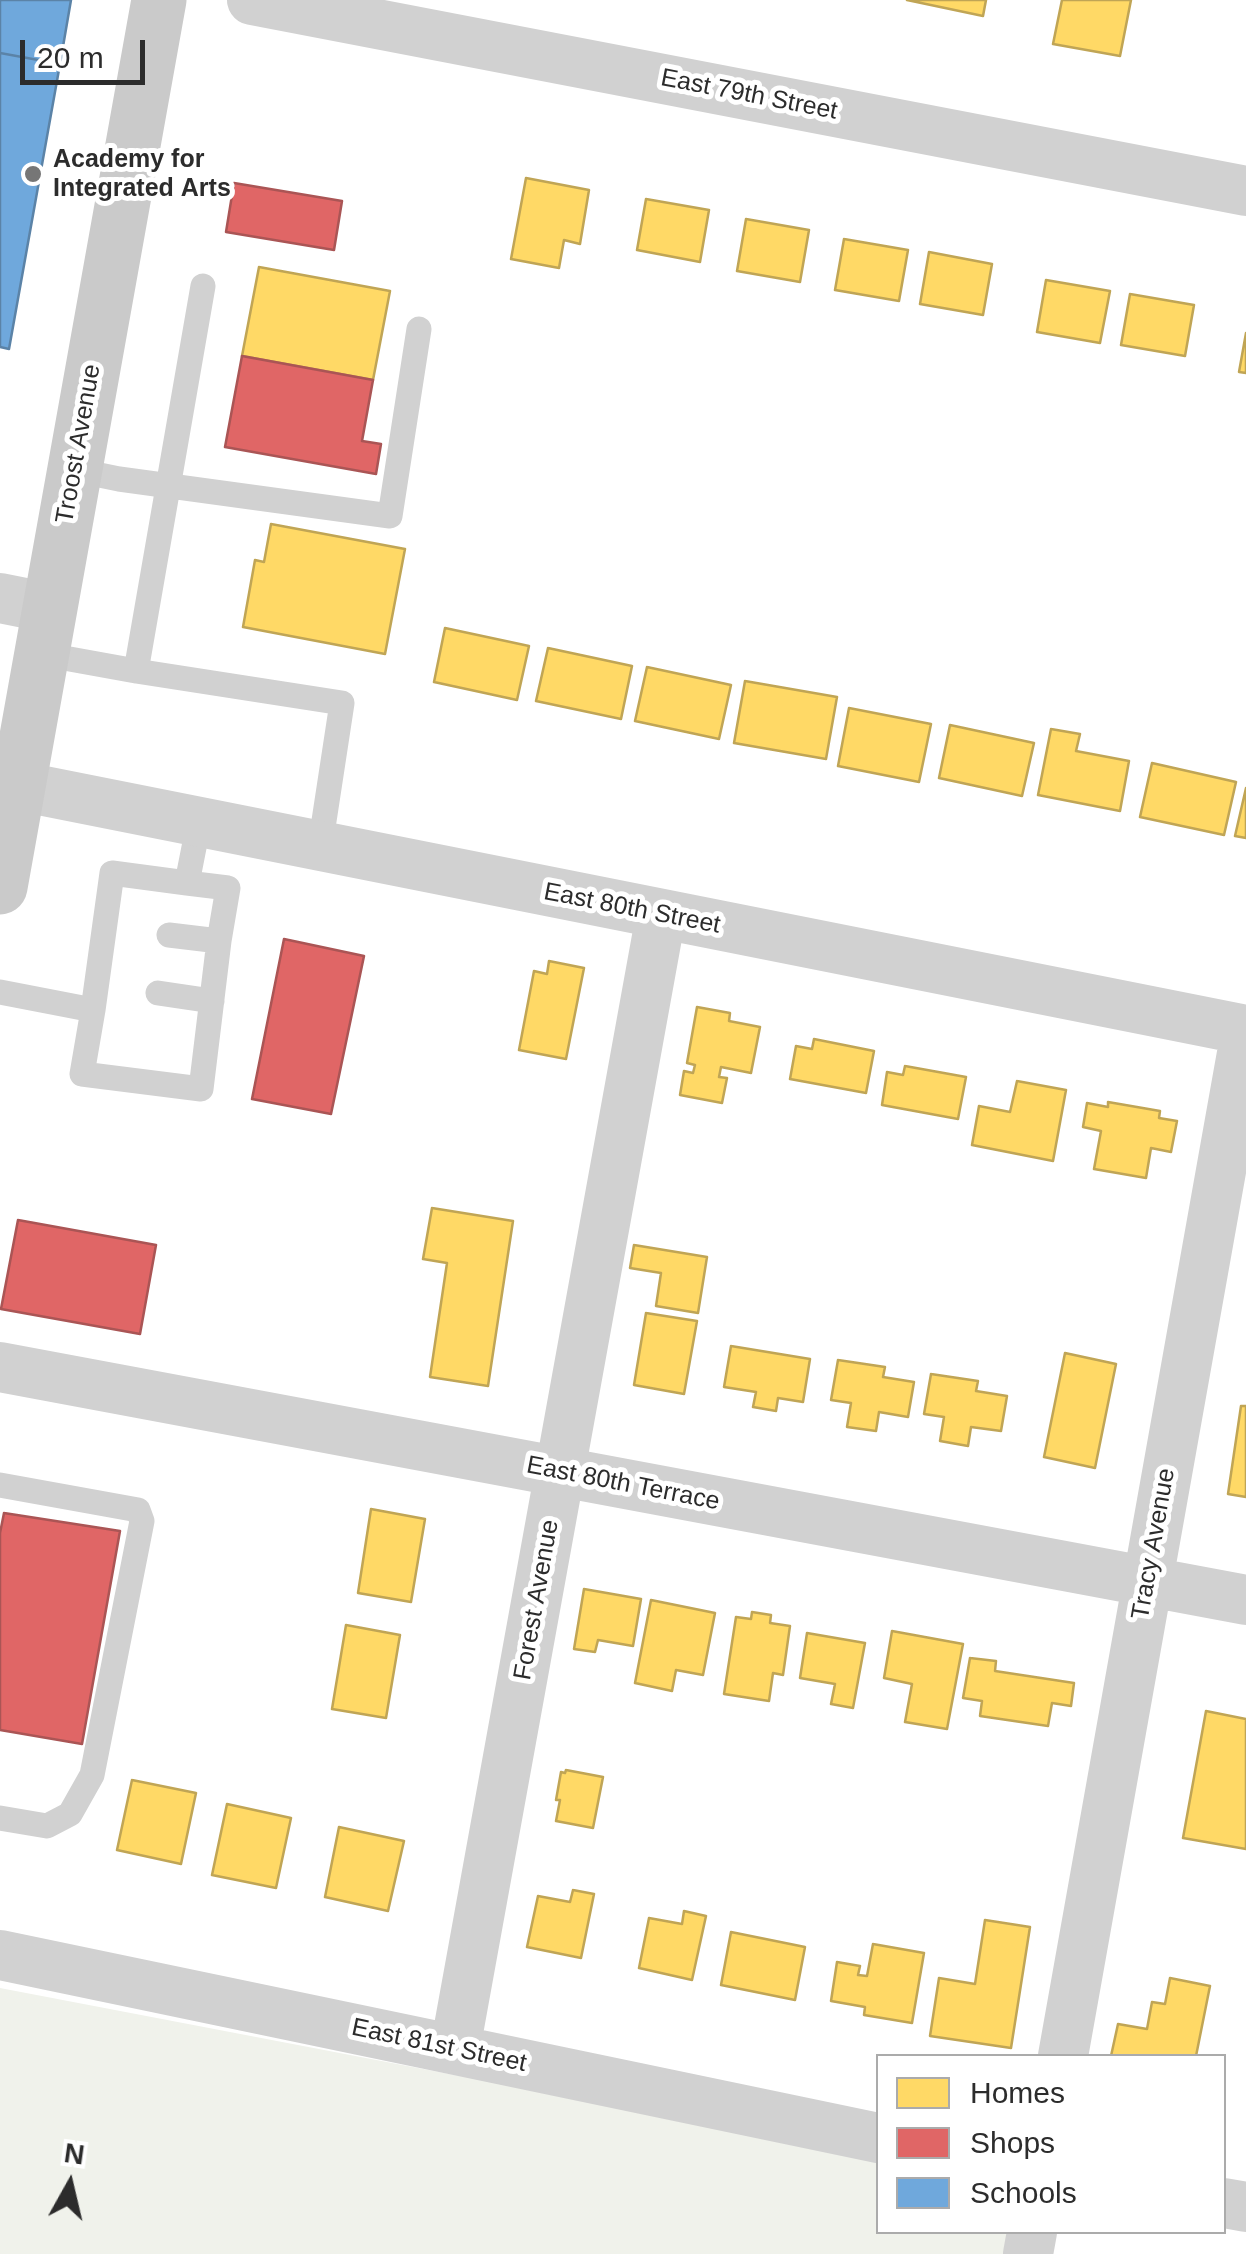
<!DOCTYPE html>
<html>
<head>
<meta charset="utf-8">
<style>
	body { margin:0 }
	#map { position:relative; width:1246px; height:2254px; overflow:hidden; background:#fff; font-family:Arial,sans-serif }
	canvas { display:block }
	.legend { position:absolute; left:876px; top:2054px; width:350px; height:180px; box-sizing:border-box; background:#fff; border:2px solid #ababab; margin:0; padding:12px 18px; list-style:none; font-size:30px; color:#2c2c2c }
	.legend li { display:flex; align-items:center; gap:20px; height:50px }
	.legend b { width:50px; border:2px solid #ababab }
	.north { position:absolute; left:20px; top:2134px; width:100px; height:100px; -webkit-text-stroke:8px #fff; paint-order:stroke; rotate:8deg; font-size:28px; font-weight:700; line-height:40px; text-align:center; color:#2c2c2c }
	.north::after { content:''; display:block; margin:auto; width:35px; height:45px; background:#2c2c2c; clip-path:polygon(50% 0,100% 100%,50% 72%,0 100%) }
	.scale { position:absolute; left:20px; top:40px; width:125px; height:45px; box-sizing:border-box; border:5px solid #2c2c2c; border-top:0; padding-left:12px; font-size:30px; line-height:35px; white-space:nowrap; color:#2c2c2c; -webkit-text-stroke:8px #fff; paint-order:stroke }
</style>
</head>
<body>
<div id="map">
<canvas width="1246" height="2254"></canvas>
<ul class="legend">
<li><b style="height:28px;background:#ffd966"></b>Homes</li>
<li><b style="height:28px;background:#e06666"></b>Shops</li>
<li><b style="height:28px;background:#6fa8dc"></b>Schools</li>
</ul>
<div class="north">N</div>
<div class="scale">20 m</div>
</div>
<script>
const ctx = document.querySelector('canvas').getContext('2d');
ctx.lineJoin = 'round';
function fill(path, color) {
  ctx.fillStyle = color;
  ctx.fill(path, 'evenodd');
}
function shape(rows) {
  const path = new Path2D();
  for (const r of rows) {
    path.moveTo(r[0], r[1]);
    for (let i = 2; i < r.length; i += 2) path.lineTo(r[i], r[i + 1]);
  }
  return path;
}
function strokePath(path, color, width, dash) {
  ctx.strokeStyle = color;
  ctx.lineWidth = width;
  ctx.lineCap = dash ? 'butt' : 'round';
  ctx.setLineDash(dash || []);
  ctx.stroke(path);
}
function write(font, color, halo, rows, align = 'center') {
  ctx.font = font + ' Arial,sans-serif';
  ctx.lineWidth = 10;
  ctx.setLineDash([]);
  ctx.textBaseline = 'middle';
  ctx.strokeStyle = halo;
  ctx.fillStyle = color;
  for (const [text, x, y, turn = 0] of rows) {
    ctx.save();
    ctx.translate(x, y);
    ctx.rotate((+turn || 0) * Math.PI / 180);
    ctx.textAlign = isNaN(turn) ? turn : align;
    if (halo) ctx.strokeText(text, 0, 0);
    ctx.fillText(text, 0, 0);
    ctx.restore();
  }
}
const green = shape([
	[0,1988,878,2156,878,2232,1012,2232,1008,2254,0,2254]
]);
const homes = shape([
	[907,0,986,0,983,16,907,0],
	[1062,0,1131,0,1120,56,1053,44,1062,0],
	[526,178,589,190,580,244,564,240,559,268,511,259,526,178],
	[646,199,709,210,700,262,637,250,646,199],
	[746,219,809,230,800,282,737,271,746,219],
	[844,239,908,250,899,301,835,290,844,239],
	[929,252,992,264,983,315,920,304,929,252],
	[259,267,390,291,373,380,242,356,259,267],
	[1046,280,1110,291,1100,343,1037,332,1046,280],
	[1130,294,1194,305,1185,356,1121,345,1130,294],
	[1246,333,1246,373,1239,372,1246,333],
	[271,524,405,549,385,654,243,627,255,560,264,562,271,524],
	[445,628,529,646,517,700,434,682,445,628],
	[548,648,632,666,621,719,536,701,548,648],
	[647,667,731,685,719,739,635,721,647,667],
	[745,681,837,697,826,759,734,743,745,681],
	[849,708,931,724,919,782,838,766,849,708],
	[950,725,1034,743,1022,796,939,778,950,725],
	[1051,729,1080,734,1076,751,1129,761,1120,811,1038,795,1051,729],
	[1152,763,1236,782,1224,835,1140,817,1152,763],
	[1246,788,1246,838,1235,836,1246,788],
	[549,961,584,968,566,1059,519,1050,534,971,547,974,549,961],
	[697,1007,730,1013,729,1021,760,1027,751,1073,721,1067,719,1077,727,1078,722,1103,680,1095,684,1071,693,1073,695,1065,687,1063,697,1007],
	[814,1039,874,1051,866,1093,790,1079,796,1046,812,1049,814,1039],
	[905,1066,966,1077,958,1119,882,1105,887,1072,903,1075,905,1066],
	[1017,1081,1066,1090,1053,1161,972,1145,979,1106,1010,1112,1017,1081],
	[1108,1102,1160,1111,1159,1118,1177,1121,1171,1152,1151,1148,1146,1178,1094,1169,1101,1131,1083,1127,1087,1103,1108,1107,1108,1102],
	[432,1208,513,1221,488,1386,430,1377,447,1263,423,1259,432,1208],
	[634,1245,707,1257,698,1313,656,1306,661,1273,630,1268,634,1245],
	[646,1313,697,1321,684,1394,634,1385,646,1313],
	[731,1346,810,1359,803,1402,778,1398,776,1411,753,1407,756,1392,724,1387,731,1346],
	[1065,1353,1116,1364,1095,1468,1044,1457,1065,1353],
	[838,1360,885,1367,883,1377,914,1382,908,1417,879,1412,876,1431,847,1427,851,1403,831,1400,838,1360],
	[931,1374,978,1381,976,1391,1007,1396,1001,1431,971,1427,968,1446,940,1441,944,1417,924,1414,931,1374],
	[1241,1406,1246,1406,1246,1497,1228,1494,1241,1406],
	[371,1509,425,1519,411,1602,358,1593,371,1509],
	[584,1589,641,1599,633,1646,598,1640,595,1652,574,1649,584,1589],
	[651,1600,715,1613,703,1675,676,1670,672,1691,635,1683,651,1600],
	[752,1612,771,1615,770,1623,790,1626,783,1675,773,1673,769,1701,724,1694,736,1617,751,1619,752,1612],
	[346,1625,400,1635,386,1718,332,1709,346,1625],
	[892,1631,963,1644,947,1729,905,1722,912,1684,884,1678,892,1631],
	[807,1633,865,1643,853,1708,831,1704,835,1684,800,1678,807,1633],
	[970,1658,996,1661,995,1671,1074,1683,1071,1706,1052,1703,1048,1726,980,1716,982,1701,963,1698,970,1658],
	[1206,1711,1246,1719,1246,1849,1183,1838,1206,1711],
	[566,1770,603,1777,593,1828,556,1821,560,1800,556,1800,561,1772,565,1773,566,1770],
	[132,1780,196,1793,181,1864,117,1850,132,1780],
	[227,1804,291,1818,276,1888,212,1875,227,1804],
	[339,1827,404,1841,388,1911,325,1897,339,1827],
	[573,1890,594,1894,581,1958,527,1947,538,1896,570,1902,573,1890],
	[684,1911,706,1916,692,1980,639,1968,649,1918,682,1924,684,1911],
	[985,1920,1030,1927,1011,2048,930,2036,939,1978,975,1984,985,1920],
	[731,1932,805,1947,795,2000,721,1985,731,1932],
	[873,1944,924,1953,912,2023,864,2015,865,2007,831,2001,837,1962,860,1966,858,1975,867,1976,873,1944],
	[1170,1978,1210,1986,1196,2056,1111,2056,1118,2024,1147,2029,1152,2002,1165,2004,1170,1978]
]);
const shops = shape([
	[234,183,342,201,334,250,226,232,234,183],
	[242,356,373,380,362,441,381,444,376,474,225,447,242,356],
	[284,939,364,956,331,1114,252,1099,284,939],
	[18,1220,156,1245,140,1334,1,1309,18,1220],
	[4,1513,120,1531,82,1744,0,1730,0,1533,4,1513]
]);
const schools = shape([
	[0,0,71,0,60,64,0,53,0,0],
	[0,53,60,64,9,349,0,347,0,53]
]);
const lane = shape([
	[75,470,119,479,390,516,419,329],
	[42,654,136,671,203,286],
	[136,671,342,703,320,847],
	[169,935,219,941],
	[0,992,93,1010,112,873,187,883,199,822],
	[158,993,212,1001],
	[93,1010,82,1074,201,1089,219,941,228,888,187,883],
	[0,1485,138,1510,142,1521,92,1775,70,1814,47,1826,0,1818]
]);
const street = shape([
	[252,0,1246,191],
	[0,598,50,608],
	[19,786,1246,1030],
	[0,1367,1246,1600],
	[0,1955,878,2138],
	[455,2049,661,915],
	[1063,2056,1246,1031],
	[1224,2203,1246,2207],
	[1028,2254,1032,2232]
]);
const secondary = shape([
	[0,887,159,0]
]);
const markers = [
	[33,174,10,"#767676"]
];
const streetNames = [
	["East 79th Street",749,95,11],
	["Troost Avenue",79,444,-80],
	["East 80th Street",632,909,11],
	["East 80th Terrace",623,1484,11],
	["Tracy Avenue",1154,1544,-80],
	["Forest Avenue",537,1600,-80],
	["East 81st Street",439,2046,12]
];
const poiNames = [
	["Academy for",53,160],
	["Integrated Arts",53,189]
];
fill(green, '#f0f2eb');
fill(homes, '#ffd966');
strokePath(homes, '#c0a555', 2.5);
fill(shops, '#e06666');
strokePath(shops, '#a55', 2.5);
fill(schools, '#6fa8dc');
strokePath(schools, '#5b83a7', 2.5);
strokePath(lane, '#d1d1d1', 25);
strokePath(street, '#d1d1d1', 50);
strokePath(secondary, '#cacaca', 55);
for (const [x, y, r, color] of markers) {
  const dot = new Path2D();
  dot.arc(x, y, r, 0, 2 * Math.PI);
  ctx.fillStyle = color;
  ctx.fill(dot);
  strokePath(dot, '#fff', 4);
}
write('25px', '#2c2c2c', '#fff', streetNames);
write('bold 25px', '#2c2c2c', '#fff', poiNames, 'left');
</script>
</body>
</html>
